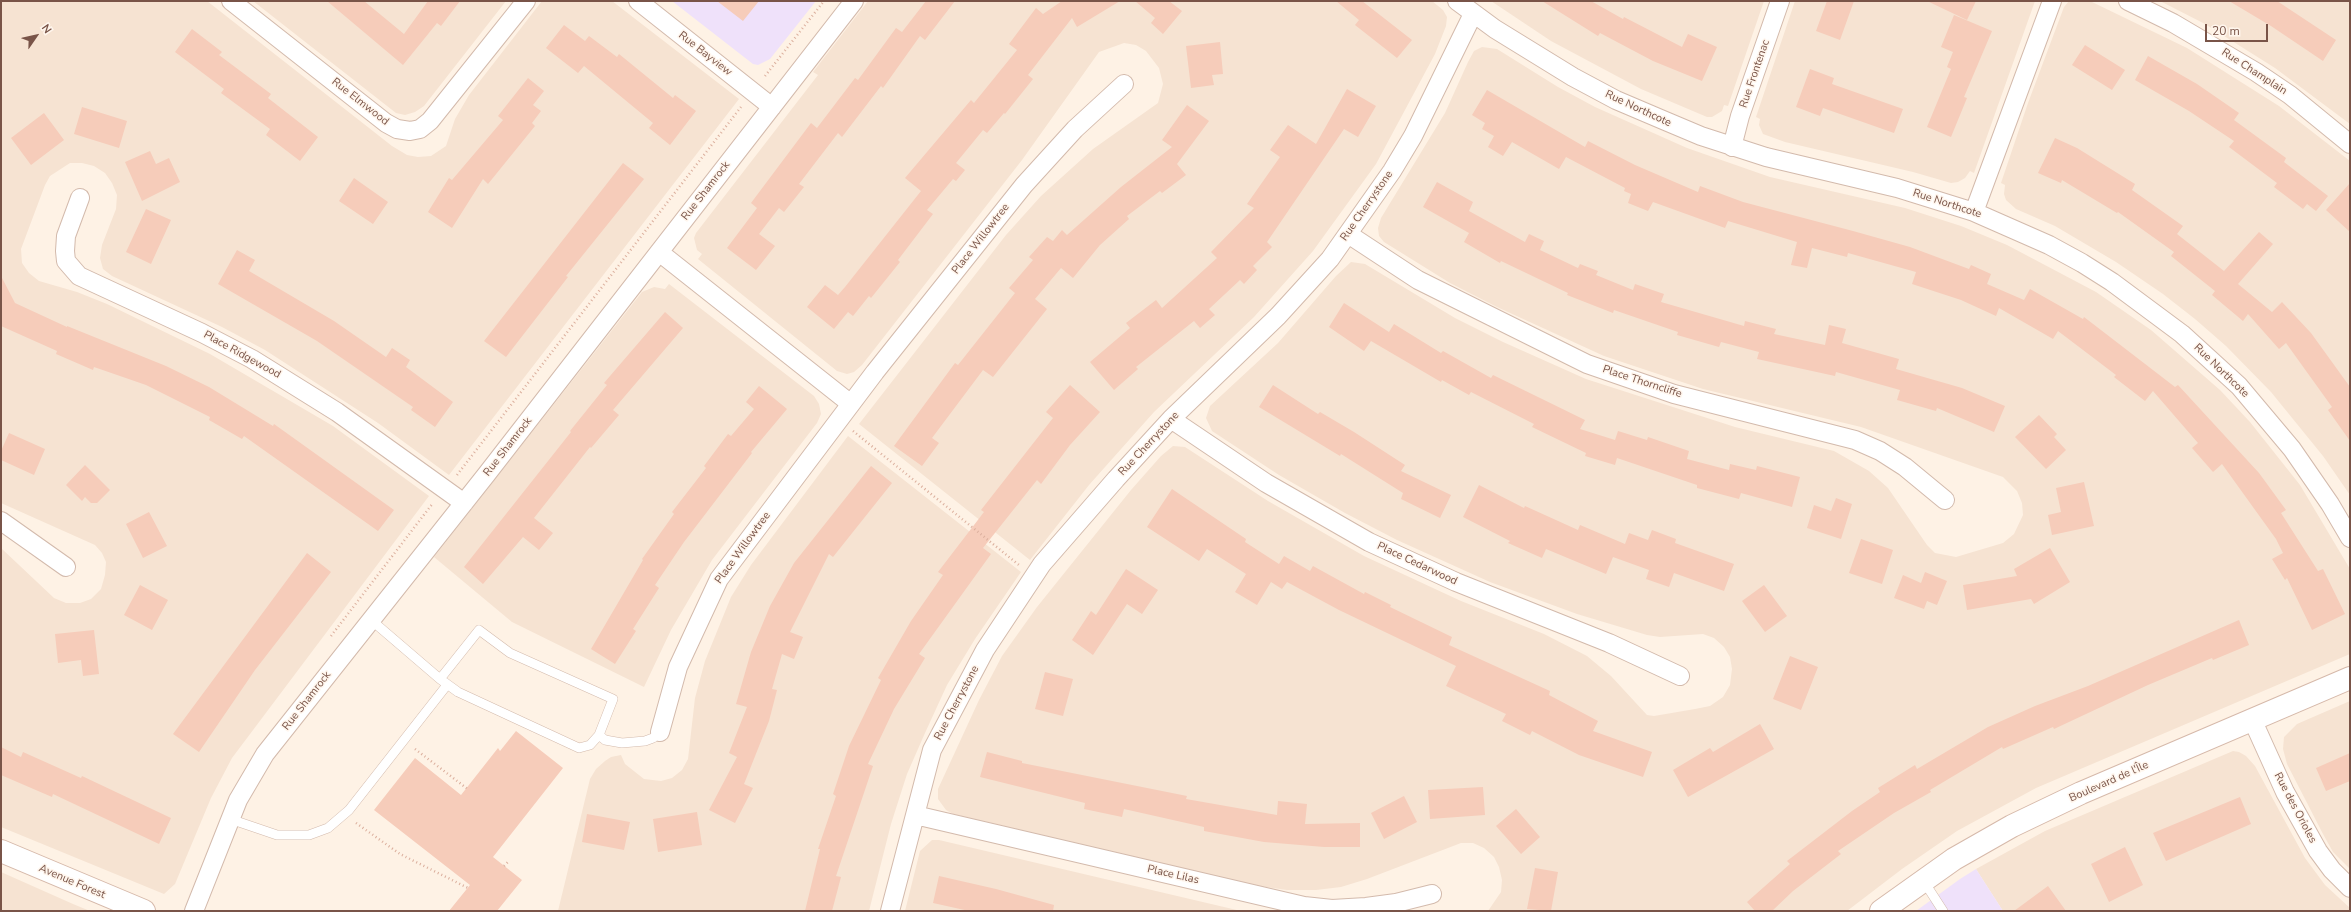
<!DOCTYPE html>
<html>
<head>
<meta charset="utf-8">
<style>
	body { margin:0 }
	#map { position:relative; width:2351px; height:912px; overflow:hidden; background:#fef2e5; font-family:"Nunito Sans",sans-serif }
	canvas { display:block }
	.frame { position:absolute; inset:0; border:2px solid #795448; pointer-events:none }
	.north { position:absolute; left:16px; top:16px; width:40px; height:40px; -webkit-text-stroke:3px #fff6ed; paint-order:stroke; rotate:56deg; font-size:11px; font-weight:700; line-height:16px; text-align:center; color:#795448 }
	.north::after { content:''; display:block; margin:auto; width:14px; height:18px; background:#795448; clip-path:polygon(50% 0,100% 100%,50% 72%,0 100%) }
	.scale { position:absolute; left:2205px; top:24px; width:63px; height:18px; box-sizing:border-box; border:2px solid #795448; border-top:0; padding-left:5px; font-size:12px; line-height:14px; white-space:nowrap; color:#795448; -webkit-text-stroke:3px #fff6ed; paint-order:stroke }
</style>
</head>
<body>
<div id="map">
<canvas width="2351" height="912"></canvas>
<div class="frame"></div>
<div class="north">N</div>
<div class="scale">20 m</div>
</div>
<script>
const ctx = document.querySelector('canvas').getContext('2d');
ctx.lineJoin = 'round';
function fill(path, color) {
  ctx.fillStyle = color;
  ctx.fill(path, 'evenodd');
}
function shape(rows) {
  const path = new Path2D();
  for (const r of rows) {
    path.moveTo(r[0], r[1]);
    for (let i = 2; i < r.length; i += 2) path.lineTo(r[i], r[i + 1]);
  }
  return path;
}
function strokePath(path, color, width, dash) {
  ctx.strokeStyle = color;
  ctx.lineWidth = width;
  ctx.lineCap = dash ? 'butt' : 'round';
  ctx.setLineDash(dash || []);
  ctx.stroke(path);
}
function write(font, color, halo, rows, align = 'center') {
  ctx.font = font + ' "Nunito Sans",sans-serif';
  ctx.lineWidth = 3;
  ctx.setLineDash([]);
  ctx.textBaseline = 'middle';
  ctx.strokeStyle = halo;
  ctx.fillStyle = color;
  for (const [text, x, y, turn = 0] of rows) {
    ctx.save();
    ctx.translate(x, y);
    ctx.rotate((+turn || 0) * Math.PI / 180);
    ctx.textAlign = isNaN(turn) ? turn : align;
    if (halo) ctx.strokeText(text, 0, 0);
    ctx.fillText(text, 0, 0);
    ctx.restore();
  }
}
const residential = shape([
	[1,1,207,1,392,146,407,155,418,157,431,156,446,146,455,119,469,95,542,1,612,1,739,99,449,475,378,423,265,350,222,327,112,276,103,269,100,258,102,245,116,209,117,195,112,183,105,173,94,166,82,163,70,163,50,176,45,185,21,249,22,263,29,273,39,281,77,292,107,304,210,354,333,426,429,496,232,758,211,798,175,884,164,894,1,827,1,548,54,598,66,603,80,603,91,599,101,589,105,575,106,562,102,553,95,545,1,503],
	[253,1,506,1,424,106,415,112,405,115,396,113],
	[868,1,1432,1,1443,10,1447,17,1446,26,1435,54,1376,164,1313,251,1254,317,1154,412,1089,485,1030,560,859,424,1006,235,1041,196,1093,149,1158,103,1163,84,1159,68,1146,51,1136,45,1124,43,1099,52,1022,160,862,365,854,372,847,374,837,371,698,259,702,254,697,250,694,238,696,233,818,75,813,72],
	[1491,1,1764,1,1728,106,1724,105,1722,111,1712,117,1707,117,1641,89,1551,41],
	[1795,1,2035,1,1974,173,1970,171,1965,178,1958,182,1951,183,1913,172,1785,142,1763,134,1759,125,1760,119,1756,117],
	[2069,1,2090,1,2187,48,2279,106,2350,161,2350,495,2323,456,2271,392,2226,346,2195,319,2163,294,2116,262,2055,226,2016,209,2006,200,2004,194,2005,185,2001,183,2028,103,2064,7],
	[2160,1,2350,1,2350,124,2275,68,2205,24],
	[1482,47,1497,49,1558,87,1595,107,1687,148,1770,177,1905,208,1961,226,2007,245,2096,292,2151,330,2220,390,2250,422,2300,485,2350,569,2350,654,2036,788,1957,831,1902,869,1847,911,1488,911,1501,892,1502,880,1499,867,1494,857,1484,848,1473,843,1461,843,1367,879,1341,887,1316,890,1287,890,1259,886,953,814,946,810,938,799,938,789,979,700,1002,656,1037,607,1131,490,1161,456,1173,446,1185,447,1268,501,1364,556,1461,601,1544,634,1587,656,1611,676,1647,715,1654,716,1695,709,1710,706,1723,697,1730,685,1732,669,1730,657,1724,647,1714,638,1703,634,1660,637,1647,635,1577,614,1490,582,1397,540,1345,513,1279,475,1212,431,1206,418,1210,406,1278,343,1336,276,1351,262,1365,264,1455,318,1503,342,1586,379,1735,427,1834,451,1869,471,1888,488,1927,545,1935,553,1956,557,2003,543,2014,534,2023,515,2022,503,2017,491,2003,477,1861,427,1703,389,1604,356,1497,307,1450,283,1384,242,1379,236,1378,228,1381,218,1445,113,1468,62,1474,51],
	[669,284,814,396,819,404,821,414,817,423,712,560,671,630,644,687,512,622,434,557,642,292,654,287,665,289],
	[848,436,1021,572,975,639,947,685,925,733,907,774,891,824,869,911,558,911,590,779,596,769,605,761,611,757,621,755,625,764,644,779,661,781,672,778,682,770,688,759,695,698,705,661,731,597,751,565],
	[2350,701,2350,869,2333,852,2323,834,2287,764,2283,749,2284,737,2297,724],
	[2233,751,2239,752,2246,756,2255,766,2305,858,2325,885,2350,908,2350,911,2003,911,1976,869,2045,831],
	[932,840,939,840,1241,911,905,911,920,851],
	[1,872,73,904,90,911,1,911]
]);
const education = shape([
	[672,1,816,1,770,59,758,65,753,64],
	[1976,869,2003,911,1916,911,1960,879]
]);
const building = shape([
	[327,1,364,1,404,34,428,1,460,1,441,26,437,23,403,65],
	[717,1,759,1,743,21],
	[926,1,955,1,925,40,920,36,883,88,881,86,842,137,838,133,799,184,804,187,784,212,779,208,759,234,775,246,756,270,727,248,757,208,751,203,811,123,817,128,855,78,858,80,896,28,902,32],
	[1062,1,1120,1,1077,27,1072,18,1028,75,1033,79,1005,114,1004,113,987,133,983,130,956,163,965,170,956,181,953,179,927,210,933,214,898,260,900,262,871,298,869,296,853,316,848,312,834,329,807,307,825,285,838,295,845,287,921,191,905,178,971,100,974,103,1017,50,1009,44,1036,8,1043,14],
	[1135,1,1169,1,1182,11,1163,34,1151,23,1155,18],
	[1336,1,1362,1,1412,40,1397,58,1355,25,1359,20],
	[1542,1,1591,1,1623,19,1624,17,1682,47,1688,34,1717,47,1702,81,1653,61,1600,33,1598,36],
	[1827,1,1854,1,1840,40,1816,31],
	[1927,1,1976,1,1967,20],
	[2229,1,2277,1,2336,40,2323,61,2271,26],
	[1954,15,1992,31,1964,97,1967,98,1951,137,1927,127,1951,69,1947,67,1953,52,1941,47],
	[564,25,585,41,589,36,617,57,619,54,673,98,675,95,696,111,670,145,649,128,653,123,584,66,578,73,546,48],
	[192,29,222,52,219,55,271,94,268,98,318,137,300,161,266,135,270,129,221,93,224,89,175,52],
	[1220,42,1223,74,1212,75,1214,85,1191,88,1186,46],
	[2085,45,2125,70,2112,90,2072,65],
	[2148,56,2197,84,2239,113,2234,120,2286,158,2284,162,2328,196,2316,211,2307,204,2303,209,2274,187,2277,183,2229,147,2234,141,2189,111,2135,80],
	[1810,69,1834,78,1832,84,1903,109,1894,133,1823,108,1820,116,1796,107],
	[528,78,544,91,533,105,541,111,532,123,535,126,488,184,483,179,452,228,428,212,449,178,452,180,503,120,498,116],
	[1347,89,1376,106,1358,137,1344,129,1267,242,1272,247,1253,266,1257,270,1244,284,1240,280,1209,309,1215,315,1200,328,1194,321,1136,367,1138,369,1114,390,1090,362,1130,328,1126,323,1156,300,1162,308,1217,258,1211,252,1254,208,1247,204,1280,157,1270,150,1288,125,1316,144],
	[1487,90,1585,147,1588,141,1635,165,1698,192,1700,186,1743,202,1853,231,1910,247,1969,269,1971,265,1991,274,1987,284,2024,300,2030,289,2083,319,2084,317,2175,387,2178,385,2259,473,2286,510,2281,513,2318,571,2323,569,2345,614,2312,630,2287,578,2285,580,2272,559,2283,553,2276,539,2222,464,2213,472,2192,448,2198,443,2153,391,2145,401,2114,377,2116,375,2058,331,2053,339,1999,308,1996,316,1961,300,1912,284,1916,272,1848,253,1847,257,1812,248,1807,268,1791,265,1797,242,1728,221,1725,228,1653,202,1648,211,1628,203,1631,194,1624,191,1625,188,1566,157,1559,169,1512,142,1503,156,1488,147,1494,136,1482,129,1485,123,1472,115],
	[1187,105,1209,121,1177,164,1186,175,1162,193,1160,191,1127,216,1129,219,1100,245,1073,278,1061,268,1035,299,1047,309,993,377,983,370,932,438,939,443,922,466,894,446,955,363,958,365,1015,293,1009,288,1033,260,1029,257,1047,237,1053,241,1062,230,1067,235,1121,187,1172,147,1162,140],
	[82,107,127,121,119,148,74,134],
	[44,113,64,140,31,165,11,138],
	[2055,138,2077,148,2135,184,2132,190,2183,226,2177,234,2224,271,2259,232,2273,244,2238,284,2272,312,2282,302,2311,333,2350,387,2350,441,2328,410,2332,407,2286,343,2279,349,2248,314,2243,321,2212,295,2215,291,2171,256,2174,252,2118,212,2117,213,2062,180,2061,183,2038,173],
	[150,151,156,164,169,158,180,182,142,201,125,162],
	[623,163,644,179,566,276,568,277,506,357,484,341],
	[354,178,388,202,373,224,339,201],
	[1437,182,1473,202,1469,211,1525,242,1529,234,1544,241,1540,250,1578,268,1580,264,1598,271,1596,275,1633,290,1635,284,1664,294,1661,302,1744,326,1745,321,1776,329,1774,334,1825,345,1829,325,1846,329,1842,343,1899,359,1896,369,1962,388,2005,406,1994,432,1937,408,1936,411,1897,400,1900,390,1836,372,1835,376,1757,359,1759,352,1721,342,1719,347,1677,335,1678,332,1614,310,1613,313,1567,295,1568,293,1501,261,1500,263,1464,242,1469,233,1423,207],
	[2350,183,2350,232,2326,210],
	[146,209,171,220,151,264,126,252],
	[237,250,255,260,249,271,334,321,386,357,392,348,410,360,406,367,453,402,435,427,411,410,413,407,317,341,218,284],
	[1,276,15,303,67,327,67,326,166,366,209,387,273,426,274,424,394,510,378,531,244,436,242,439,209,420,210,417,146,385,94,367,93,370,56,354,57,351,1,326],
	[1344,303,1389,332,1394,324,1441,353,1443,351,1491,378,1493,375,1585,420,1580,429,1615,440,1618,431,1647,440,1648,437,1689,451,1687,459,1729,470,1730,464,1756,470,1757,466,1800,477,1792,507,1741,493,1739,499,1697,488,1697,485,1617,458,1615,465,1585,456,1586,453,1532,427,1534,424,1471,392,1469,395,1442,380,1441,382,1371,341,1364,351,1329,327],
	[665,312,683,328,613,410,619,415,591,448,590,447,534,518,553,533,539,550,523,537,483,584,464,567,571,432,570,431,607,385,604,383],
	[1070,385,1100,412,1070,445,1041,484,1037,480,983,548,991,554,919,654,925,658,894,709,868,764,873,766,836,876,841,877,832,911,805,911,820,849,818,849,836,796,833,794,849,746,881,680,878,678,911,621,943,575,938,572,984,512,981,510,1053,418,1046,412],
	[1273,385,1318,414,1320,412,1354,432,1405,465,1401,471,1451,495,1440,518,1401,499,1403,493,1341,454,1340,456,1259,407],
	[759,386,787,409,751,452,752,453,684,542,655,585,659,588,633,629,636,631,615,664,591,649,643,560,642,559,674,514,672,512,706,468,704,466,728,434,731,436,754,409,746,402],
	[2039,415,2057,434,2054,437,2066,450,2046,469,2015,437],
	[9,433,45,449,34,475,1,460,1,451],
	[85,465,110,490,97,503,91,503,85,497,82,501,66,485],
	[871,466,892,483,833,557,829,554,790,632,803,637,794,659,782,654,772,689,777,690,769,721,744,784,753,788,735,823,709,810,737,757,729,753,747,707,736,704,751,652,770,606,794,563],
	[2084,482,2094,526,2052,535,2048,515,2061,512,2056,488],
	[1479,485,1524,508,1525,506,1578,530,1580,525,1625,544,1629,533,1648,540,1652,530,1676,539,1675,543,1734,564,1724,591,1674,573,1669,587,1646,579,1649,570,1613,557,1606,574,1546,549,1542,558,1508,543,1510,541,1463,517],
	[1172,489,1246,539,1245,542,1279,564,1284,556,1310,571,1313,566,1364,594,1365,592,1391,605,1390,607,1452,637,1449,645,1550,691,1549,695,1598,721,1593,731,1652,752,1643,777,1579,755,1532,731,1530,735,1502,721,1506,714,1446,686,1456,666,1339,610,1287,582,1282,589,1271,582,1257,605,1235,592,1246,574,1207,549,1199,561,1147,527],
	[1836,498,1852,504,1841,539,1807,528,1814,505,1831,511],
	[149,512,167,546,143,558,126,524],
	[1861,539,1893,550,1882,584,1849,573],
	[2050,548,2070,582,2034,604,2031,599,1967,610,1963,585,2017,576,2014,569],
	[307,553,331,572,255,670,199,752,173,734],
	[1126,569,1158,590,1142,614,1127,604,1093,655,1072,640,1091,611,1096,615],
	[1925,572,1947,581,1937,605,1927,601,1924,609,1894,598,1903,575,1921,583],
	[140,585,168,600,152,630,124,615],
	[1764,585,1787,616,1765,632,1742,601],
	[2239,620,2249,645,2213,660,2212,658,2148,685,2054,729,2053,727,2003,749,2002,747,1930,790,1931,792,1894,813,1838,851,1841,854,1793,891,1772,911,1755,911,1747,902,1790,864,1787,861,1852,811,1880,792,1878,788,1915,765,1917,769,1988,727,2035,706,2088,686],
	[94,630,99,674,83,676,81,660,58,663,55,634],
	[1790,656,1818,667,1801,710,1773,699],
	[1045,672,1073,679,1063,716,1035,709],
	[1760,724,1774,749,1688,797,1673,770,1710,748,1713,752],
	[516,731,563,768,493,857,522,880,497,911,449,911,470,885,374,810,415,758,461,795,498,748,500,751],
	[1,747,21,757,23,752,81,778,82,776,171,818,159,844,53,794,52,797,1,775],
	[987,752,1022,761,1022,763,1187,796,1186,799,1277,815,1278,801,1307,804,1305,824,1360,823,1360,847,1324,847,1264,842,1204,831,1204,827,1124,809,1122,817,1084,809,1085,803,980,777],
	[2350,753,2350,781,2326,791,2316,768],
	[1483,787,1485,815,1430,819,1428,790],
	[1404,796,1417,822,1384,839,1371,813],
	[2240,797,2251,824,2166,861,2153,833],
	[1516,809,1540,837,1521,854,1496,826],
	[697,812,702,845,658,852,653,819],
	[587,814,630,822,624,850,582,842],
	[2125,847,2143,885,2109,902,2091,864],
	[1535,868,1558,872,1551,911,1527,909],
	[939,876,996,889,1054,905,1053,911,969,911,933,903],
	[2048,886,2066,911,2014,911]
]);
const path = shape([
	[765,76,824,1],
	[853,431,1019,565],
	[457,475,741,107],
	[331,636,433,503],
	[415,749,469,790],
	[356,823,400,854,468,888],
	[504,866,509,861]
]);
const lane = shape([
	[370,619,440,679,458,692,579,748,590,745,599,735,613,699,510,653,479,630,440,679],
	[599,735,605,740,622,743,645,741,653,738,660,732],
	[230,819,277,835,309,835,328,828,349,810,447,685],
	[1923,880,1943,911]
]);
const street = shape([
	[231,1,386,123,397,129,410,131,420,129,430,121,526,1],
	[638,1,772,107],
	[1457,1,1495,29,1573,77,1616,100,1663,120,1701,136,1766,157,1897,188,1974,212,2049,245,2082,263,2112,282,2182,334,2239,386,2292,449,2330,504,2350,538],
	[2128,1,2173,23,2256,72,2290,95,2350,144],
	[1732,147,1740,116,1780,1],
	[80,198,66,236,65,251,66,261,79,276,202,333,252,359,337,412,464,503],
	[1974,212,2052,1],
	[1348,234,1418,280,1587,364,1674,394,1855,440,1880,451,1905,467,1945,500],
	[659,252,851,404],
	[1171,419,1266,483,1369,542,1456,582,1609,643,1680,676],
	[1,521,66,567],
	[2252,719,2285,792,2318,851,2332,870,2350,888],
	[660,732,678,667,719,579,875,372,1024,185,1075,129,1124,84],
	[915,815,1304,906,1332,909,1366,907,1396,903,1432,894],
	[194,911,238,800,265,754,486,475,854,1],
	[890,911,932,750,985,650,1042,564,1116,479,1171,419,1278,316,1330,259,1392,171,1413,136,1473,14]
]);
const secondary = shape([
	[1,851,144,911],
	[1881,911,1954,859,2012,826,2081,793,2350,678]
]);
const streetNames = [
	["Rue Bayview",705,54,38],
	["Rue Champlain",2254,72,33],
	["Rue Frontenac",1755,74,-71],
	["Rue Elmwood",360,102,38],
	["Rue Northcote",1638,109,25],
	["Rue Shamrock",706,191,-52],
	["Rue Northcote",1947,204,18],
	["Rue Cherrystone",1367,206,-55],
	["Place Willowtree",981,239,-52],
	["Place Ridgewood",242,355,29],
	["Rue Northcote",2221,371,44],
	["Place Thorncliffe",1642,382,18],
	["Rue Cherrystone",1149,444,-47],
	["Rue Shamrock",508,447,-52],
	["Place Willowtree",743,548,-54],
	["Place Cedarwood",1417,564,25],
	["Rue Shamrock",307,701,-52],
	["Rue Cherrystone",957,703,-62],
	["Boulevard de l'Île",2109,782,-24],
	["Rue des Orioles",2295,808,62],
	["Place Lilas",1173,875,13],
	["Avenue Forest",72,882,23]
];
fill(residential, '#f6e3d2');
fill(education, '#efe1fa');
fill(building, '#f6ccba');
strokePath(lane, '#d3baac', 10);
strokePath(street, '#d3baac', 20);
strokePath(secondary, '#d6b9aa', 24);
strokePath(path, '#dbaf9d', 2.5, [1, 3]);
strokePath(lane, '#fff', 9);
strokePath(street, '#fff', 18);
strokePath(secondary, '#fff', 22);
write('11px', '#795448', '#fff6ed', streetNames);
</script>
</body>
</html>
